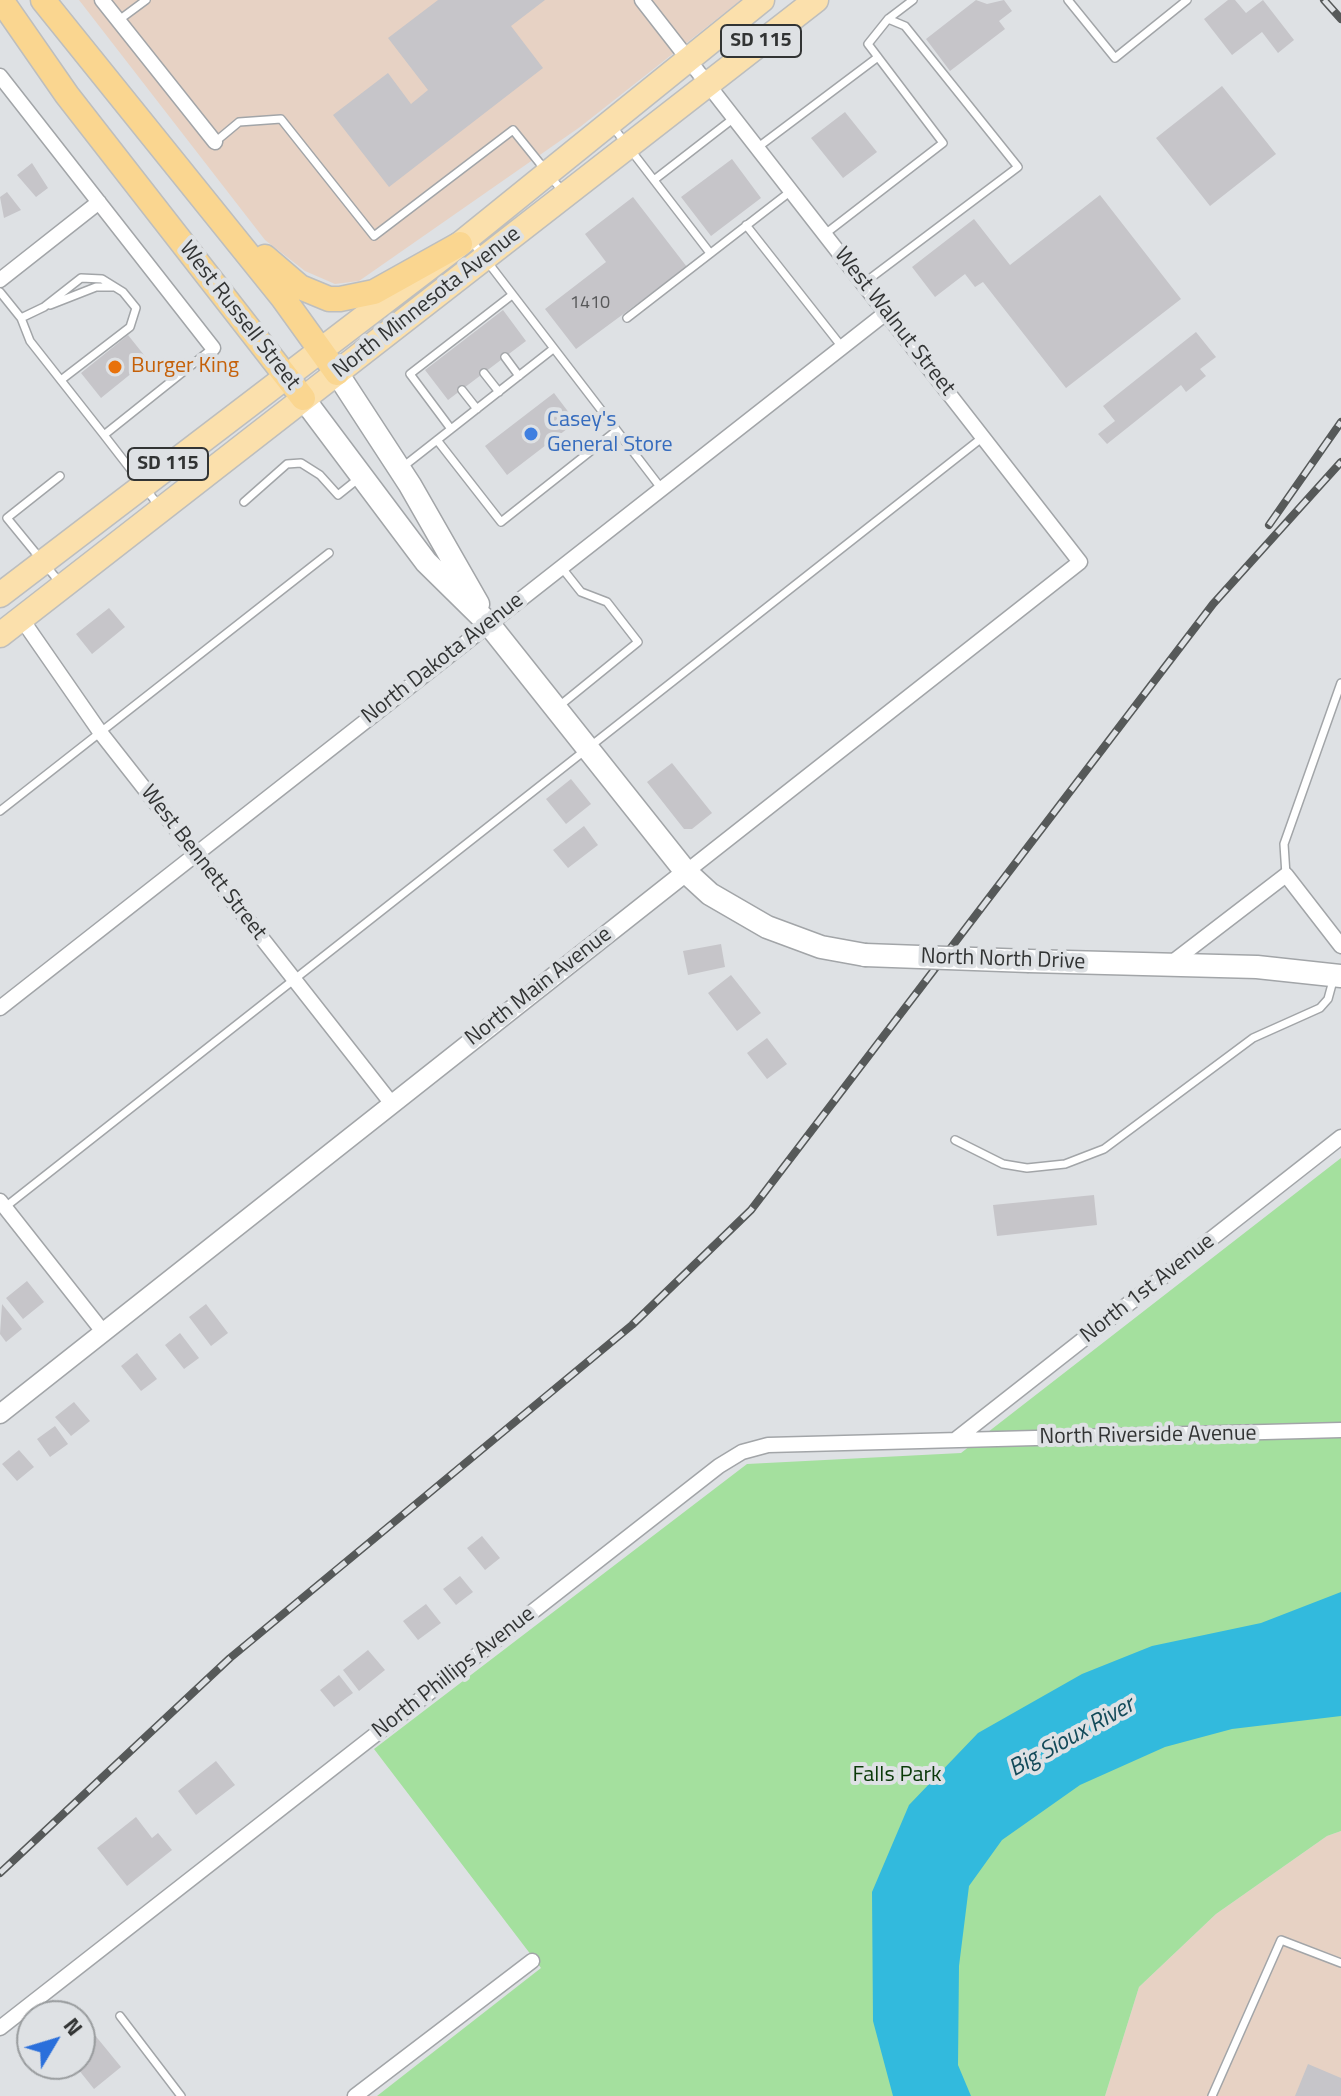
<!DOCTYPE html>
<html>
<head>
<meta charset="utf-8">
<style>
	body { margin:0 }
	#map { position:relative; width:1341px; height:2096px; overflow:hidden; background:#dee1e4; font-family:"Titillium Web",sans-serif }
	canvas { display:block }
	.north { position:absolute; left:16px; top:2000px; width:80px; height:80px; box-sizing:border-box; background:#dee1e4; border:2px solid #999c9e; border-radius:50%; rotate:52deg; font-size:22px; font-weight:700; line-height:32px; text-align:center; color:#323434 }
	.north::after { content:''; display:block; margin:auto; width:28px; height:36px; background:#2a6fdb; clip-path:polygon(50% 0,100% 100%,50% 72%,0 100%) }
</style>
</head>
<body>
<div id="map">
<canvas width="1341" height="2096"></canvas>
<div class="north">N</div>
</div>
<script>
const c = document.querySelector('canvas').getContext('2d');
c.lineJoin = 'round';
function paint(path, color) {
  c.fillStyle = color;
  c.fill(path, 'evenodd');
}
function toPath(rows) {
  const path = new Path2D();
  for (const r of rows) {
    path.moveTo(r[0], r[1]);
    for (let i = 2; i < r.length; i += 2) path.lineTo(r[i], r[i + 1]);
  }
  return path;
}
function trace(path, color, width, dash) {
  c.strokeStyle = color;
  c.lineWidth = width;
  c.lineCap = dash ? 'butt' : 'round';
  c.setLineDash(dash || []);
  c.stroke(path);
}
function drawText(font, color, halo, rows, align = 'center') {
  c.font = font + ' "Titillium Web",sans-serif';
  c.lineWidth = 8;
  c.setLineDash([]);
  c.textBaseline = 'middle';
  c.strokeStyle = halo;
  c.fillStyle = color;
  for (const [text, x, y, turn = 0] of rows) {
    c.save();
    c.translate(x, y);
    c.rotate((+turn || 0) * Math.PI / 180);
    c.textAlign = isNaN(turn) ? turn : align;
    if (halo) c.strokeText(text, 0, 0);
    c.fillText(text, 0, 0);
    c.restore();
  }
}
paint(toPath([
	[79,0,741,0,580,127,359,281,335,284,305,271,265,240],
	[1341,1831,1341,2096,1105,2096,1139,1987,1216,1914,1327,1836]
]), '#e7d2c4');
paint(toPath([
	[1341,1158,1341,1831,1327,1836,1216,1914,1139,1987,1105,2096,377,2096,541,1968,374,1749,747,1464,961,1453]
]), '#a4e09e');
paint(toPath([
	[1341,1592,1341,1716,1232,1729,1165,1747,1080,1785,1002,1840,969,1886,959,1966,958,2065,971,2096,893,2096,873,2021,872,1892,909,1805,978,1733,1082,1674,1152,1646,1261,1623]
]), '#32badd');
paint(toPath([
	[438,0,545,0,511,26,543,68,389,187,333,115,388,73,411,104,428,90,388,38],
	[976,0,987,4,1004,0,1012,11,999,21,1005,29,950,71,926,39],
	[1228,0,1235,0,1246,13,1263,0,1294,40,1278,53,1262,32,1232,55,1204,19],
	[1222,86,1276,154,1210,206,1156,138],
	[845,112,877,152,843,178,811,138],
	[732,159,761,198,711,236,681,197],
	[32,163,48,188,36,197,17,175],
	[7,192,21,210,4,218,0,197],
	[1100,195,1181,299,1066,388,983,282,975,287,965,274,935,297,912,267,974,219,1010,265],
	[633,197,687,267,576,349,545,309,606,262,585,234],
	[503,310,526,341,448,400,425,370],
	[1196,332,1216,357,1200,369,1206,376,1186,392,1181,385,1107,444,1098,434,1115,421,1103,406],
	[128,335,148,360,101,398,81,373],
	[554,393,576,422,507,475,485,446],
	[109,608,125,627,92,654,76,634],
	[672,763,712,813,692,829,684,829,647,782],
	[571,779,591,804,566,824,546,799],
	[584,826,598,845,568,868,553,850],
	[721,944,725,967,688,975,683,951],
	[731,975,761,1013,737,1031,708,993],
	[767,1038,787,1064,767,1079,747,1053],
	[1094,1195,1097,1225,997,1236,993,1205],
	[27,1281,44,1302,23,1319,6,1298],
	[2,1304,22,1329,6,1342,0,1334],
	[206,1304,228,1333,211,1346,189,1317],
	[180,1333,199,1358,184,1369,165,1345],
	[137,1353,157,1379,141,1391,121,1366],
	[74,1402,90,1421,71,1436,55,1417],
	[55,1426,68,1444,50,1457,37,1439],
	[19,1450,34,1467,17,1481,2,1464],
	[482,1536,500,1558,485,1570,467,1548],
	[460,1576,473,1592,456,1605,443,1589],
	[426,1604,441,1623,418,1640,403,1621],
	[368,1650,385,1670,359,1691,343,1670],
	[339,1675,353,1693,334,1707,320,1690],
	[216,1761,235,1785,196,1815,178,1791],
	[136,1817,152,1838,158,1833,172,1850,127,1886,97,1848],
	[94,2034,121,2067,94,2089,74,2064,80,2064,80,2045],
	[1308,2064,1341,2078,1341,2096,1295,2096]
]), '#c6c5c9');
const service = toPath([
	[1068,0,1115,58,1187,0],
	[119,20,146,0],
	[613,127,710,253],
	[215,142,239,122,281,119,374,236,513,130,563,192],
	[757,148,878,57],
	[654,180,734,118],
	[746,225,842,347],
	[825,234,943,143,868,44,888,19,913,0],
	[470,239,661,488],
	[864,283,1018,167,905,26,888,19],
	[0,292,21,318,30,341,104,435,213,348],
	[50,305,96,287,114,287],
	[21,318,44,307,81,278,102,279,123,292,136,308,130,327,61,380],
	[627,318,791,191],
	[505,357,519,376],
	[484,373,499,392],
	[462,390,477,409],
	[451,429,410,374,512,295],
	[104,435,159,506],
	[437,440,501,522,616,431],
	[404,466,553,349],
	[60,476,7,518,61,584],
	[244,502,287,464,301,463,320,475,338,495,358,479],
	[558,707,638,642,607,602,581,592,562,568],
	[0,811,329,553],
	[1286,875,1284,844,1341,683],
	[955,1140,1003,1164,1027,1168,1065,1164,1104,1149,1253,1038,1320,1008,1328,999,1334,977],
	[4,1208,983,437],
	[120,2016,181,2096],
	[1212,2096,1281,1940,1341,1963]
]);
const minor = toPath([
	[102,0,215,142],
	[642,0,1080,562,686,872],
	[0,76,213,348],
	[0,280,99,202],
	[21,618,100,732,392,1104],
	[1170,964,1286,875,1341,946],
	[0,1008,887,312],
	[0,1201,104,1333],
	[955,1440,1341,1137],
	[0,2028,719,1466,742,1452,768,1445,1341,1430],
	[355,2096,532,1961]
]);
const tertiary = toPath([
	[0,1414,686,872]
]);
const secondary = toPath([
	[337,373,410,485,478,604],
	[303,398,426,562,488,623,686,872,710,894,767,927,821,947,865,955],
	[1029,961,1257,967,1341,976]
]);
const primary = toPath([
	[0,595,460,244,762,0],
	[0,635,816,0]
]);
const trunk = toPath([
	[1,0,67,95,303,398],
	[43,0,283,298,337,373],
	[265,257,300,287,329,299,340,299,374,292,460,244]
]);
trace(service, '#a2a5a8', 10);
trace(minor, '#a2a5a8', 17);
trace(tertiary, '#a2a5a8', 21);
trace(secondary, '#a2a5a8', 25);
trace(primary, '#bdbebe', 27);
trace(trunk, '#bdbebe', 27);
trace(service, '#fff', 7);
trace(minor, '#fff', 14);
trace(tertiary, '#fff', 18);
trace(secondary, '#fff', 22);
trace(primary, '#fbe0ac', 24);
trace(trunk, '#fad690', 24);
const rail = toPath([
	[1324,0,1341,19],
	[1269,525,1341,422],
	[0,1873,230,1658,632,1325,751,1210,1213,604,1341,462]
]);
trace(rail, '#565959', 8);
trace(rail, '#dee1e4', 5, [15]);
const secondaryBridge = toPath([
	[865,955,1029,961]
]);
trace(secondaryBridge, '#a2a5a8', 25, []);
trace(secondaryBridge, '#fff', 22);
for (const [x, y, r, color] of [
	[115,367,8,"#e8710a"],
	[531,434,8,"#3f7fe0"]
]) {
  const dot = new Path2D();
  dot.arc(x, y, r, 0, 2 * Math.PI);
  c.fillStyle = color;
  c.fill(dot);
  trace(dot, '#dee1e4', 3);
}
drawText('18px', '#575859', null, [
	["1410",590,304]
]);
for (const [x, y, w] of [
	[761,41,80],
	[168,464,80]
]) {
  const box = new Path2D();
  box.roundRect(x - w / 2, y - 16, w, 32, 6);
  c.fillStyle = '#dee1e4';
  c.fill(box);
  trace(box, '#323434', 2);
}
drawText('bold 20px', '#323434', null, [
	["SD 115",761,41],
	["SD 115",168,464]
]);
drawText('22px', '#323434', '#dee1e4', [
	["North Minnesota Avenue",427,303,-38],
	["West Russell Street",239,316,52],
	["West Walnut Street",894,322,52],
	["North Dakota Avenue",443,659,-38],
	["West Bennett Street",203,863,52],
	["North North Drive",1003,960,2],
	["North Main Avenue",539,987,-38],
	["North 1st Avenue",1148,1289,-38],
	["North Riverside Avenue",1148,1436,-1],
	["North Phillips Avenue",454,1673,-38]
]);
drawText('22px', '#c56008', '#dee1e4', [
	["Burger King",131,367]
], 'left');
drawText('22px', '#366cbe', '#dee1e4', [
	["Casey's",547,421],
	["General Store",547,446]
], 'left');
drawText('22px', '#0a3908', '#dee1e4', [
	["Falls Park",897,1776]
]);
drawText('italic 24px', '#134a59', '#dee1e4', [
	["Big Sioux River",1072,1738,-29]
]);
</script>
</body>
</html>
